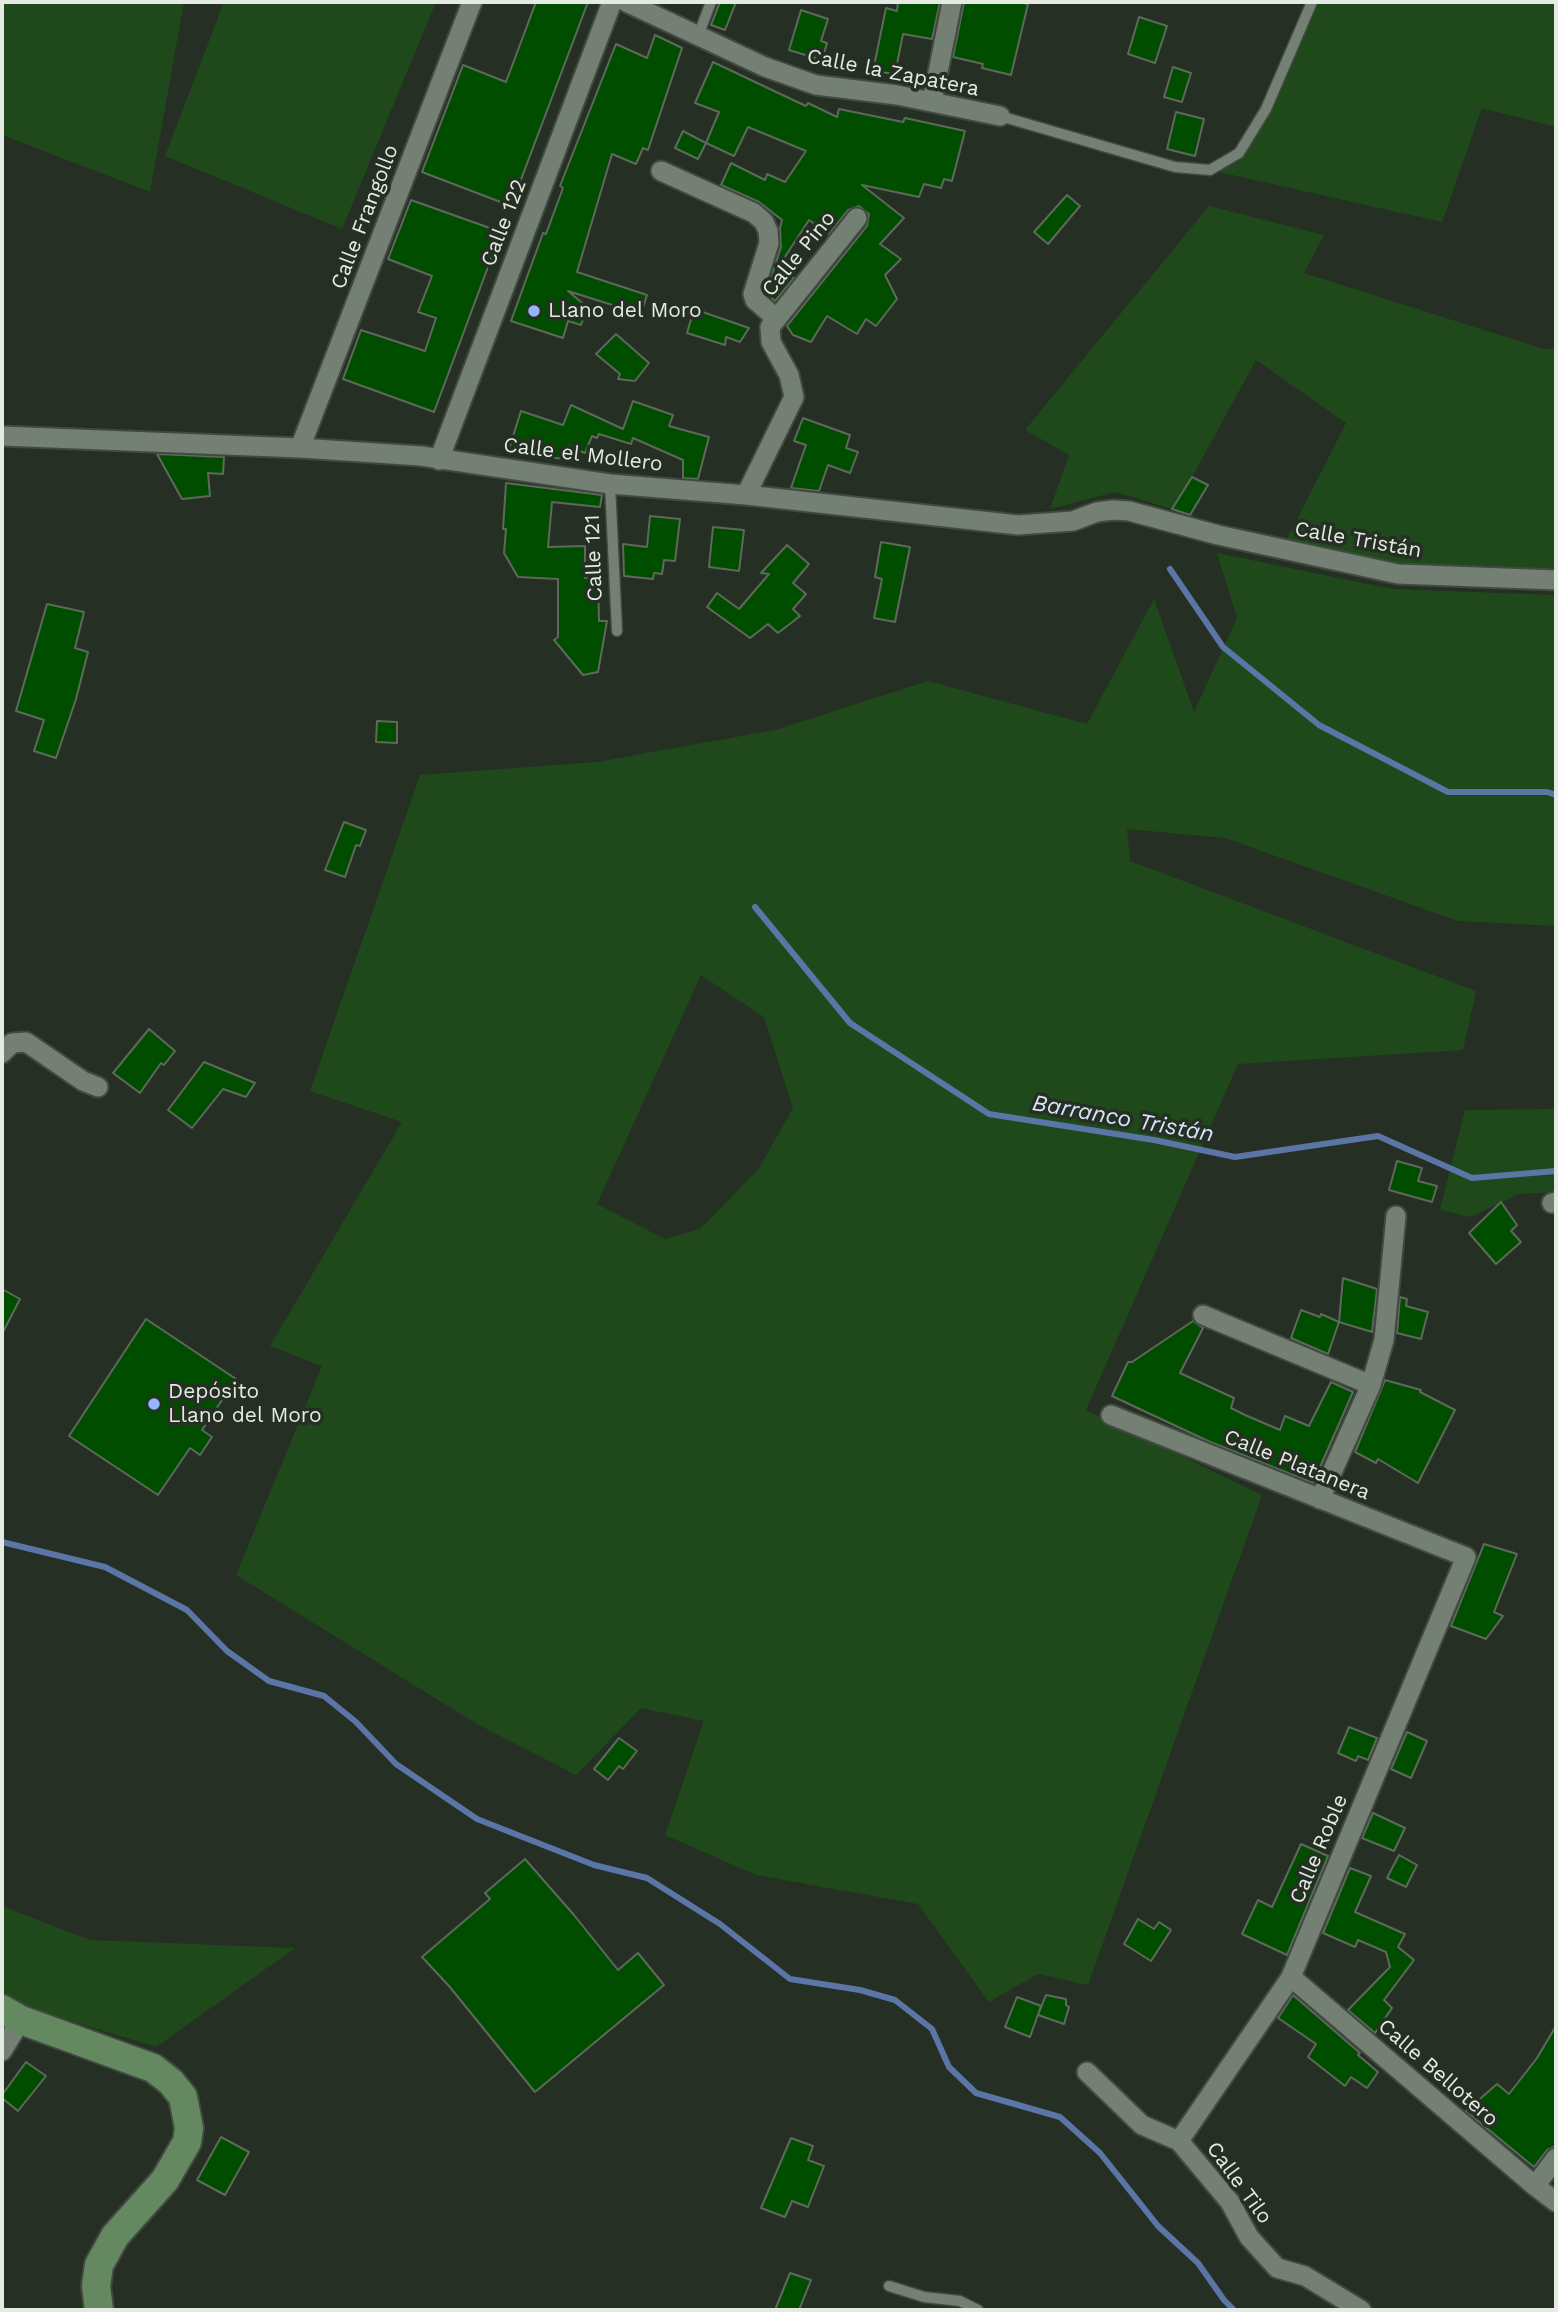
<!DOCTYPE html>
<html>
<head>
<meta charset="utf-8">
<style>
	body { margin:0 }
	#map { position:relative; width:1558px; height:2312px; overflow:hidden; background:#252f24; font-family:"Work Sans",sans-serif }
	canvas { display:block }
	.frame { position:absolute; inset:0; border:4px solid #e4ebe3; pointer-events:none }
</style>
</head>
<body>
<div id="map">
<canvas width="1558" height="2312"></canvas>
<div class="frame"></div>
</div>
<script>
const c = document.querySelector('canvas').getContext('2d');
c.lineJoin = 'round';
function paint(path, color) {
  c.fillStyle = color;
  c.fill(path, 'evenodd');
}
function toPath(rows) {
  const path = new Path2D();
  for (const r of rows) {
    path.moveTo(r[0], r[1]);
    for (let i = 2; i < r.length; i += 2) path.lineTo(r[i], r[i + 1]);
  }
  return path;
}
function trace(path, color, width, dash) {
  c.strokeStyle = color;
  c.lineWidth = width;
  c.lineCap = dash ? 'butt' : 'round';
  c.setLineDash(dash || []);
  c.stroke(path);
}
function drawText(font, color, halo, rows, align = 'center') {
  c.font = font + ' "Work Sans",sans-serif';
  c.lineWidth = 7;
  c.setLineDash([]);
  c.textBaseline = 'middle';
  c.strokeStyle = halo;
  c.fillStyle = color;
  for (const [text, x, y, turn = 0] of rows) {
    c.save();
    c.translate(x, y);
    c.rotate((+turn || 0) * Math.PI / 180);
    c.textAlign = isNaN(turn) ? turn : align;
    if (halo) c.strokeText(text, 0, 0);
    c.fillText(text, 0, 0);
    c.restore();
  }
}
paint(toPath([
	[2,2,184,2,150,192,2,135],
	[224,2,436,2,342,229,165,156],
	[1311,2,1556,2,1556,127,1482,108,1442,222,1210,170,1239,153],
	[1209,206,1324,235,1304,273,1544,349,1556,349,1556,572,1408,566,1285,543,1346,423,1256,360,1192,477,1172,509,1115,492,1050,509,1069,455,1025,430],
	[1217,553,1392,589,1556,595,1556,926,1458,921,1225,838,1127,829,1130,861,1476,991,1463,1050,1238,1064,1086,1410,1262,1495,1088,1985,1038,1974,989,2002,918,1904,756,1875,665,1835,704,1721,641,1708,576,1775,477,1724,236,1575,322,1366,270,1346,402,1122,310,1091,420,775,597,762,775,730,928,681,1087,724,1154,599,1194,712,1237,618],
	[701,975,764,1017,793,1108,758,1170,700,1229,665,1239,597,1204],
	[1556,1109,1556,1192,1519,1194,1470,1217,1440,1210,1465,1110],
	[2,1906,90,1940,295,1948,156,2047,25,2007,2,1991]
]), '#1f491b');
trace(toPath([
	[1170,569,1223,647,1319,725,1448,792,1547,792,1556,795],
	[755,907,850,1023,989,1114,1154,1140,1235,1157,1378,1136,1472,1178,1556,1171],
	[2,1542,105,1567,187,1610,227,1651,269,1681,324,1696,356,1722,396,1764,477,1819,594,1865,647,1878,720,1924,790,1979,860,1990,895,2000,932,2029,949,2067,976,2093,1060,2117,1100,2153,1158,2226,1198,2263,1224,2300,1234,2310]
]), '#5b76a6', 6);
const building = toPath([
	[536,2,588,2,511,206,422,172,463,65,506,82,536,2],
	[720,2,736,2,725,30,711,25,720,2],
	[898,2,940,2,932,39,903,34,895,74,873,71,886,8,897,11,898,2],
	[964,2,1018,2,1028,4,1011,75,982,68,983,64,953,57,964,2],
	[801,10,828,19,821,41,827,43,822,60,789,50,801,10],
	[1139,17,1167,26,1155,63,1128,54,1139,17],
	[655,35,682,48,648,150,643,148,636,164,612,154,577,272,647,295,641,314,568,291,587,307,581,325,568,321,563,338,511,321,543,233,546,234,563,188,560,186,616,44,647,58,655,35],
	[713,62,791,99,806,106,808,103,837,117,839,109,903,122,905,118,965,131,952,181,944,179,941,188,924,184,919,197,862,185,904,218,880,244,901,259,885,275,897,299,876,326,866,319,857,334,827,316,811,342,793,335,787,326,867,226,869,214,859,206,848,210,829,234,809,220,779,266,794,278,775,301,766,293,781,247,780,228,782,220,759,202,721,185,731,163,765,180,767,174,785,182,806,151,748,127,734,156,706,143,719,112,695,103,713,62],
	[1173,67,1191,73,1182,102,1164,97,1173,67],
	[1176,112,1204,119,1195,156,1167,149,1176,112],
	[683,131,706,143,698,159,675,148,683,131],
	[1067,195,1080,206,1048,244,1034,232,1067,195],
	[411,200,501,232,434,412,343,379,361,330,425,351,436,318,418,312,432,276,388,259,411,200],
	[694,309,749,328,740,342,726,337,725,345,687,333,694,309],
	[616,334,649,363,635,381,618,379,620,374,596,354,616,334],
	[633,401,673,415,669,426,709,437,698,479,683,478,683,460,633,438,631,444,599,434,597,438,592,436,585,453,569,446,564,459,508,452,521,411,563,425,571,405,623,429,633,401],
	[803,418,850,435,846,448,858,452,850,473,828,465,819,491,791,488,806,445,794,441,803,418],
	[157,454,224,457,223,474,208,473,210,496,182,499,157,454],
	[1192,477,1208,485,1190,515,1172,509,1192,477],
	[506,483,602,495,600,507,552,502,548,547,585,546,585,578,598,577,599,621,607,621,598,672,583,675,554,640,558,637,558,579,518,577,504,553,506,529,503,529,506,483],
	[650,516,680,519,675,561,664,560,662,574,654,573,653,579,624,576,623,544,647,547,650,516],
	[713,527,744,530,739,571,709,567,713,527],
	[881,542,910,547,895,622,874,618,882,579,875,577,881,542],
	[787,545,809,564,793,583,806,594,793,609,800,616,778,633,768,624,750,638,707,607,717,593,739,609,769,574,761,573,787,545],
	[47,604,84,612,75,648,88,652,76,699,56,758,34,751,44,720,16,711,47,604],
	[377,721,397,722,397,743,376,742,377,721],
	[344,822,366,830,360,846,356,845,345,877,325,870,344,822],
	[149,1029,175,1051,164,1065,161,1063,140,1093,113,1073,149,1029],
	[204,1062,255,1083,246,1097,223,1089,192,1128,168,1110,204,1062],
	[1397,1161,1422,1168,1418,1181,1437,1186,1432,1202,1389,1190,1397,1161],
	[1501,1202,1517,1225,1511,1231,1521,1242,1496,1264,1469,1233,1501,1202],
	[1343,1278,1377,1289,1372,1332,1339,1322,1343,1278],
	[2,1289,20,1299,2,1334,2,1289],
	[1400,1297,1407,1299,1406,1306,1428,1312,1421,1339,1397,1333,1400,1297],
	[1301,1310,1320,1317,1321,1314,1339,1322,1328,1354,1291,1338,1301,1310],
	[146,1319,236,1379,202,1430,212,1437,200,1455,190,1448,158,1495,69,1436,146,1319],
	[1193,1321,1203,1328,1180,1373,1234,1398,1231,1408,1245,1415,1280,1430,1285,1416,1309,1426,1331,1382,1353,1392,1313,1483,1208,1441,1112,1396,1128,1362,1132,1362,1193,1321],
	[1385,1380,1421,1390,1420,1392,1455,1410,1418,1483,1378,1459,1376,1463,1355,1452,1385,1380],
	[1484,1544,1517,1554,1494,1612,1503,1616,1486,1639,1451,1626,1484,1544],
	[1349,1727,1377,1738,1368,1760,1358,1756,1356,1761,1338,1753,1349,1727],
	[1407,1732,1427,1741,1411,1778,1391,1769,1407,1732],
	[619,1738,637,1751,623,1769,619,1766,608,1780,594,1769,619,1738],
	[1373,1813,1405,1828,1394,1851,1362,1838,1373,1813],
	[1301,1844,1328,1856,1287,1955,1242,1934,1258,1900,1272,1907,1301,1844],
	[1399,1855,1417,1865,1406,1887,1387,1878,1399,1855],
	[525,1859,574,1915,618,1970,638,1953,664,1985,535,2092,449,1986,422,1957,490,1899,485,1893,525,1859],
	[1350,1868,1371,1876,1355,1912,1405,1934,1398,1947,1414,1960,1384,2000,1392,2008,1375,2033,1348,2010,1390,1967,1386,1952,1358,1940,1355,1947,1323,1933,1350,1868],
	[1138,1919,1154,1929,1159,1922,1171,1930,1151,1961,1124,1944,1138,1919],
	[1046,1995,1066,1999,1066,2005,1069,2007,1064,2024,1038,2015,1046,1995],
	[1293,1995,1360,2053,1358,2055,1378,2072,1367,2088,1351,2077,1345,2086,1308,2057,1316,2044,1278,2018,1293,1995],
	[1017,1997,1041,2006,1030,2037,1005,2027,1017,1997],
	[1556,2026,1556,2146,1547,2150,1534,2167,1466,2111,1497,2084,1509,2094,1537,2058,1556,2026],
	[26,2062,46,2076,18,2111,2,2098,2,2095,26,2062],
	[221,2137,249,2152,225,2195,197,2180,221,2137],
	[791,2138,813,2146,808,2160,824,2166,808,2207,792,2201,785,2217,761,2208,791,2138],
	[790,2273,811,2280,799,2310,775,2310,790,2273]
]);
paint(building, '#004d00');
trace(building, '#5e695c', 2);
const service = toPath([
	[698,36,711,2],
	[1000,116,1175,167,1210,170,1239,153,1266,109,1312,2],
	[610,484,617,631],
	[889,2286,924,2297,960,2301,978,2310]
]);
const minor = toPath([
	[626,2,765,67,816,85,897,95,1000,116],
	[932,102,952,2],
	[661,171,754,213,764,222,768,231,769,243,753,294,755,300,776,318],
	[2,436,300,448,421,456,610,484,746,495,1018,525,1073,521,1097,512,1113,510,1129,511,1218,535,1398,574,1556,580],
	[300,448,472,2],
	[439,460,612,2],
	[746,495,794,397,789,375,771,342,770,327,857,218],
	[2,1053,12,1043,26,1042,83,1081,98,1087],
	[1552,1203,1556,1202],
	[1203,1315,1371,1385],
	[1111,1415,1466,1557,1291,1977,1179,2141],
	[1320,1499,1371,1385,1384,1340,1396,1216],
	[1291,1977,1535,2186,1556,2202],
	[2,2051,21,2020],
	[1087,2072,1142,2125,1179,2141,1230,2202,1249,2237,1277,2268,1305,2276,1361,2310],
	[1535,2186,1556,2158]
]);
const secondary = toPath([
	[2,2009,21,2020,153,2068,171,2082,183,2097,189,2128,187,2142,165,2180,115,2236,99,2265,96,2286,99,2310]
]);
trace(service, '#414a40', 13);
trace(minor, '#414a40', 23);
trace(secondary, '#414a40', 32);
trace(service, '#748073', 10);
trace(minor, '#748073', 19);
trace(secondary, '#648961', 28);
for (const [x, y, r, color] of [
	[534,311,7,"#92b7fd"],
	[154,1404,7,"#92b7fd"]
]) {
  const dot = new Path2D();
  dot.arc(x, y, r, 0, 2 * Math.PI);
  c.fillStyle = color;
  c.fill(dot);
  trace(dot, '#252f24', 2.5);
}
drawText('21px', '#e4ebe3', '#252f24', [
	["Calle la Zapatera",893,73,11],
	["Calle Frangollo",365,217,-69],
	["Calle 122",504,223,-69],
	["Calle Pino",799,254,-51],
	["Calle el Mollero",583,455,7],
	["Calle Tristán",1358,540,10],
	["Calle 121",594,558,-92],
	["Calle Platanera",1297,1465,22],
	["Calle Roble",1319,1849,-67],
	["Calle Bellotero",1438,2073,41],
	["Calle Tilo",1239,2183,54]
]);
drawText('21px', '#e4ebe3', '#252f24', [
	["Llano del Moro",548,311],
	["Depósito",168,1392],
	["Llano del Moro",168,1416]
], 'left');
drawText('italic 23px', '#d8e4f9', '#252f24', [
	["Barranco Tristán",1123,1119,10]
]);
</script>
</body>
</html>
